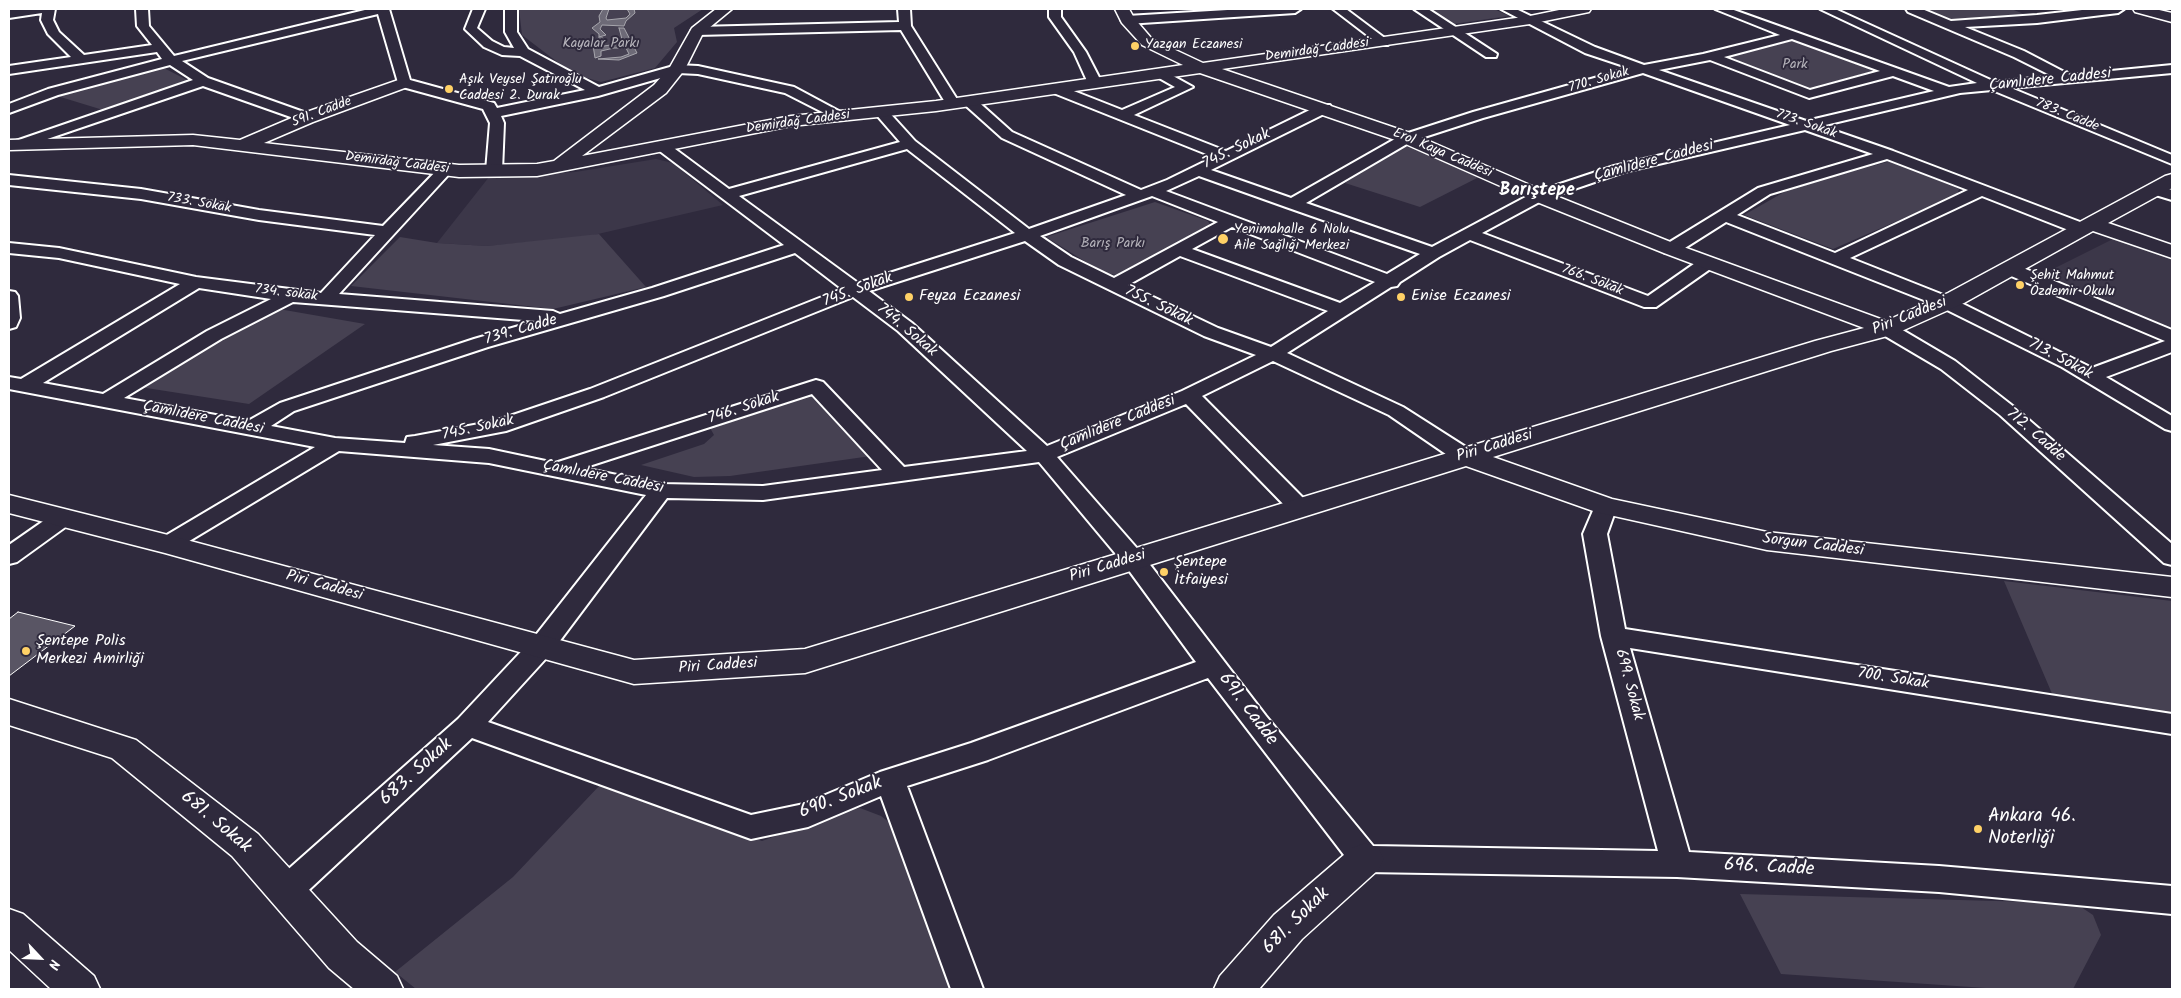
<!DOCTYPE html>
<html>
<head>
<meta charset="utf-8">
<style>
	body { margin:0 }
	#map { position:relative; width:2181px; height:998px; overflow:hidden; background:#2f2a3d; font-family:Kalam,sans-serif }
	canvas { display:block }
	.frame { position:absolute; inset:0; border:10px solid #fff; pointer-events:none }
	.north { position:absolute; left:15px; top:933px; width:50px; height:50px; -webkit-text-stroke:4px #2f2a3d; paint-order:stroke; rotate:115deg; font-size:14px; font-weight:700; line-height:20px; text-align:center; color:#fff }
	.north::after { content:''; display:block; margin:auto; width:18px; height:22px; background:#fff; clip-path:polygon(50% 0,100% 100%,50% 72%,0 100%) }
</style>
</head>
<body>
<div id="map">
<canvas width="2181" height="998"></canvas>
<div class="frame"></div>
<div class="north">N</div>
</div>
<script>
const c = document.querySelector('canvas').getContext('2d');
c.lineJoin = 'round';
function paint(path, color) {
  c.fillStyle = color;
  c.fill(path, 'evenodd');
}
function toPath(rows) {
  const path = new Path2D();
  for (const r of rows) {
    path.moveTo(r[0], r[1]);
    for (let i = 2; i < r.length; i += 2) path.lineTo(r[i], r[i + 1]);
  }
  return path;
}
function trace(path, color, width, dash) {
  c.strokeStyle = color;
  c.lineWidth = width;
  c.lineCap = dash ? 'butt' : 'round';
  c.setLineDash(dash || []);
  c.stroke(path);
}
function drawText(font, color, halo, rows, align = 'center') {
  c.font = font + ' Kalam,sans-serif';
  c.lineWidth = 4;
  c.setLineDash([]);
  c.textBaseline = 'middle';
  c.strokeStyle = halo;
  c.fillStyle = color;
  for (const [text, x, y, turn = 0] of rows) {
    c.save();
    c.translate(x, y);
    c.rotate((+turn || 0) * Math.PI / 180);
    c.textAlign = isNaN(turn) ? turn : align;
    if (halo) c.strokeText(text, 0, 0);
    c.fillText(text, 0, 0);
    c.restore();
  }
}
paint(toPath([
	[656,159,673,163,723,205,585,237,487,246,437,243,489,177,575,172],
	[2113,239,2172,259,2172,332,2039,276]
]), '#3c3749');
paint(toPath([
	[519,9,703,9,674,28,677,42,655,68,601,82,573,74,522,35],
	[1428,9,1494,9,1509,16,1454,24],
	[1924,9,2011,9,2024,14,1946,20],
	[1792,41,1874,71,1798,91,1717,59],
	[160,66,191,82,103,110,54,95],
	[1405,146,1483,175,1420,207,1345,183],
	[1891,161,1959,189,1957,195,1833,249,1744,215,1793,187],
	[1155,202,1208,221,1210,225,1120,275,1105,274,1046,237],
	[599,234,646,287,553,309,351,286,400,237,437,243,487,246],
	[273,308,365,324,249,404,140,387],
	[808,386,871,456,730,476,694,477,641,465,704,444,714,435,705,419],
	[2004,581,2172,601,2172,713,2053,696],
	[600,785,762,841,844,811,860,808,881,816,890,823,951,989,416,989,395,972,513,877],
	[1740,894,2070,903,2081,907,2093,915,2101,935,2073,989,2000,989,1781,974]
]), '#464152');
const water = toPath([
	[603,9,609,9,606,18,607,20,626,18,630,14,627,9,634,9,635,13,626,21,624,26,602,25,600,29,606,35,599,37,599,34,592,28,600,22,599,16,603,9],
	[619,28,624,28,637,53,619,60,598,59,621,57,629,54,626,48,614,48,601,51,601,56,595,58,593,45,598,38,603,38,601,45,604,46,623,43,619,28]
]);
paint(water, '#6d6a77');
trace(water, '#a7a6ad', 1);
const building = toPath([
	[18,612,75,626,9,676,9,619,18,612]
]);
paint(building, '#595564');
trace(building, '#fff', 1);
const street = toPath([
	[21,9,55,9,53,20,59,32,84,55,152,45,137,26,136,9,148,9,149,26,174,56,369,9,389,9,410,80,494,103,497,108,585,90,520,56,502,55,484,47,465,29,473,9,485,9,477,28,492,41,504,47,514,48,505,32,505,9,517,9,517,32,528,49,599,87,677,65,698,66,794,87,848,116,841,120,836,119,785,93,698,74,678,73,598,96,501,116,504,123,502,171,494,176,486,171,490,123,483,109,399,86,378,14,182,61,208,78,312,115,314,118,312,121,302,121,203,86,18,149,13,148,11,145,13,142,193,80,170,65,58,95,9,113,9,104,48,89,162,59,157,52,9,74,9,66,71,57,48,34,41,20,42,13,9,18,9,10,21,9],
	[898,9,910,9,911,26,960,104,958,107,948,107,901,30,697,35,691,31,697,27,899,22,898,9],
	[1049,9,1061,9,1061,17,1086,52,1102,83,1100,86,1095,87,1088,83,1074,52,1049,17,1049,9],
	[1244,9,1301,9,1295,13,1127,24,1121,20,1127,16,1244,9],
	[1333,9,1346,9,1390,42,1388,45,1380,45,1333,9],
	[1414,9,1428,9,1497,54,1496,57,1486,57,1414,9],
	[1501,9,1516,9,1595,47,1644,65,1703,54,1780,35,1715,9,1731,9,1949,87,1977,83,1820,9,1835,9,1995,82,2052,76,2014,57,1908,12,1906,9,1922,9,1951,21,2037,15,2091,9,2124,9,2118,13,2037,23,1965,27,2024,51,2070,75,2172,65,2172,73,2011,88,2172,155,2172,164,1992,90,1960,93,1821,126,1893,151,2088,225,2090,229,2088,233,2076,233,1982,196,1850,258,1951,298,2092,368,2165,341,2004,273,2001,269,2004,265,2016,265,2172,330,2172,352,2106,377,2172,416,2172,431,2165,429,2062,367,1939,306,1726,222,1677,253,1665,253,1662,249,1665,245,1758,188,1873,154,1805,130,1624,172,1545,199,1482,233,1648,296,1701,259,1713,259,1716,263,1713,267,1656,307,1644,307,1470,240,1439,257,1400,282,1397,286,1391,287,1287,353,1403,407,1472,451,1475,456,1472,461,1464,463,1456,461,1389,415,1273,361,1202,396,1307,502,1310,507,1307,512,1299,514,1291,512,1186,404,1057,457,1141,553,1266,716,1373,846,1658,851,1601,636,1583,534,1595,506,1598,501,1606,499,1614,501,1617,506,1607,534,1625,629,2172,714,2172,734,1630,648,1689,852,1939,866,2172,886,2172,914,1939,892,1677,877,1365,872,1354,868,1208,678,988,760,907,786,983,989,951,989,881,796,808,827,751,839,472,738,297,901,286,904,275,901,270,891,275,881,458,719,532,640,646,495,489,463,339,451,176,549,168,552,160,549,156,544,160,539,315,447,9,389,9,377,21,379,180,284,59,258,9,253,9,243,59,248,196,277,321,293,375,235,259,220,141,199,9,185,9,175,141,189,259,210,383,226,440,167,450,167,453,170,450,173,339,294,553,311,560,314,652,288,784,245,657,149,655,146,657,143,662,142,667,143,729,189,900,142,874,112,881,108,886,109,915,141,1029,229,1126,195,1002,138,964,104,962,101,964,98,974,98,1012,132,1141,190,1167,180,1214,157,1051,92,1049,89,1051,86,1061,86,1122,110,1175,87,1152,74,1154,71,1164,71,1193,87,1134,115,1226,151,1320,105,1330,105,1332,108,1330,111,1211,170,1291,198,1402,135,1473,112,1630,68,1585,53,1501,9],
	[1792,39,1880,71,1810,90,1724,57,1792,39],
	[1710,60,1809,98,1893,76,1934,91,1806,121,1659,70,1710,60],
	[1643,73,1790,125,1614,166,1533,193,1432,247,1306,203,1412,141,1483,118,1643,73],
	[907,149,1015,233,858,283,739,196,907,149],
	[1887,159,1968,190,1835,253,1737,215,1770,194,1887,159],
	[1199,176,1286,207,1420,254,1387,274,1166,191,1199,176],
	[1152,196,1218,222,1114,278,1071,257,1040,236,1152,196],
	[1232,227,1375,282,1340,303,1192,249,1232,227],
	[1025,241,1059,265,1108,289,1204,336,1256,355,1182,391,1047,446,912,323,869,291,1025,241],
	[795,253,842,289,590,389,495,421,415,436,407,437,405,443,335,438,271,426,294,411,488,347,664,296,795,253],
	[1180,256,1328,311,1271,347,1218,328,1128,285,1180,256],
	[199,288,271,299,207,331,103,394,43,383,199,288],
	[853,297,898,331,1027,451,904,467,823,382,816,380,555,463,489,449,433,445,506,431,604,397,853,297],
	[293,302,536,321,474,339,280,403,248,421,124,398,221,339,293,302],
	[812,394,882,470,763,486,661,484,583,468,812,394],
	[1039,462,1125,565,1196,662,971,743,880,772,804,804,751,815,488,722,550,654,667,498,763,500,1039,462],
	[2155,185,2172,190,2172,200,2149,193,2147,190,2149,187,2155,185],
	[9,291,15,292,18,296,20,318,16,327,9,329,9,291],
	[1887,323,1894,325,1955,361,2014,407,2172,544,2172,565,2164,563,2000,415,1941,369,1880,333,1878,329,1880,325,1887,323],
	[63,511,71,513,74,518,71,523,17,562,9,564,9,545,55,513,63,511]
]);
const secondary = toPath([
	[716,9,732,9,703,33,685,69,666,93,582,156,791,116,936,101,1183,65,1142,45,1122,23,1115,9,1129,9,1134,18,1152,39,1203,63,1530,16,1564,9,1591,9,1589,12,1530,24,1222,69,1413,134,1546,192,1678,245,1886,321,1948,293,2165,176,2172,174,2172,188,2108,223,2172,245,2172,258,2093,231,1964,303,1895,334,1831,351,1493,457,1612,499,1767,532,2172,577,2172,597,1767,550,1596,512,1466,466,805,673,634,684,165,553,9,513,9,495,168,535,634,660,805,649,1815,341,1864,328,1664,253,1532,200,1401,142,1200,73,936,111,791,126,537,176,459,177,193,145,9,150,9,140,193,135,240,140,301,114,404,78,410,80,412,83,410,86,313,122,264,143,459,165,537,164,554,161,654,85,670,67,692,28,716,9],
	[2133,9,2155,9,2172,13,2172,22,2135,12,2133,9],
	[9,699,136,740,258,834,357,942,397,976,403,989,354,989,329,968,232,856,112,758,9,725,9,699],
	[1365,843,1378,848,1384,859,1378,870,1302,939,1259,989,1214,989,1220,976,1274,915,1352,848,1365,843],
	[9,909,23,914,94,976,100,989,51,989,9,950,9,909]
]);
trace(street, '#fff', 4);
trace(secondary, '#fff', 3);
paint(street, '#2f2a3d');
paint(secondary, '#2f2a3d');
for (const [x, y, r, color] of [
	[1135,46,5,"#ffd166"],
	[449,89,5,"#ffd166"],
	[1223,239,6,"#ffd166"],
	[2020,285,5,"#ffd166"],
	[909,297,5,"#ffd166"],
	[1401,297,5,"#ffd166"],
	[1164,572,5,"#ffd166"],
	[26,651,5,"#ffd166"],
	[1978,829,5,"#ffd166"]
]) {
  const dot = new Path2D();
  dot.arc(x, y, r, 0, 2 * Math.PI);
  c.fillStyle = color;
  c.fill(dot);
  trace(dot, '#2f2a3d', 2);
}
drawText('14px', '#b5b3ba', '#2f2a3d', [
	["Kayalar Parkı",601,45],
	["Park",1795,66],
	["Barış Parkı",1113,245]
]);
drawText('14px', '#fff', '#2f2a3d', [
	["Yazgan Eczanesi",1145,46],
	["Aşık Veysel Şatıroğlu",459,81],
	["Caddesi 2. Durak",459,97],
	["Yenimahalle 6 Nolu",1234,231],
	["Aile Sağlığı Merkezi",1234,247],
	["Şehit Mahmut",2030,277],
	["Özdemir Okulu",2030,293]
], 'left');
drawText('14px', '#fff', '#2f2a3d', [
	["Demirdağ Caddesi",1317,51,-8],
	["770. Sokak",1599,81,-16],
	["591. Cadde",322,113,-21],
	["783. Cadde",2067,116,22],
	["Demirdağ Caddesi",798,123,-8],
	["773. Sokak",1806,125,19],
	["Erol Kaya Caddesi",1442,154,23],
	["Demirdağ Caddesi",397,164,7],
	["733. Sokak",199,204,10],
	["766. Sokak",1592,281,21],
	["734. sokak",286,294,7]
]);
drawText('16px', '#fff', '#2f2a3d', [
	["Çamlıdere Caddesi",2050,81,-6],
	["745. Sokak",1237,150,-26],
	["Çamlıdere Caddesi",1654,162,-15],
	["745. Sokak",858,291,-20],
	["755. Sokak",1158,307,26],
	["Piri Caddesi",1910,317,-22],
	["739. Cadde",521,331,-16],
	["744. Sokak",906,331,40],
	["713. Sokak",2060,360,28],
	["746. Sokak",744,409,-18],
	["Çamlıdere Caddesi",203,419,11],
	["Çamlıdere Caddesi",1118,424,-22],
	["745. Sokak",478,429,-12],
	["712. Cadde",2035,436,41],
	["Piri Caddesi",1495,447,-17],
	["Çamlıdere Caddesi",603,478,11],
	["Sorgun Caddesi",1813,546,7],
	["Piri Caddesi",1108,567,-17],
	["Piri Caddesi",324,587,15],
	["Piri Caddesi",718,667,-4],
	["700. Sokak",1893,680,9],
	["699. Sokak",1628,685,75]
]);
drawText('16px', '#fff', '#2f2a3d', [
	["Feyza Eczanesi",919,297],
	["Enise Eczanesi",1411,297],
	["Şentepe",1174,563],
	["İtfaiyesi",1174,581],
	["Şentepe Polis",36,642],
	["Merkezi Amirliği",36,660]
], 'left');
drawText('bold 18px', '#fff', '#2f2a3d', [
	["Barıştepe",1537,192]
]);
drawText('19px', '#fff', '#2f2a3d', [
	["691. Cadde",1247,710,53],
	["683. Sokak",417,773,-42],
	["690. Sokak",841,799,-21],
	["681. Sokak",215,823,40],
	["696. Cadde",1769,869,3],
	["681. Sokak",1297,922,-45]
]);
drawText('19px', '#fff', '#2f2a3d', [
	["Ankara 46.",1988,818],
	["Noterliği",1988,840]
], 'left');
</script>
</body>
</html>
